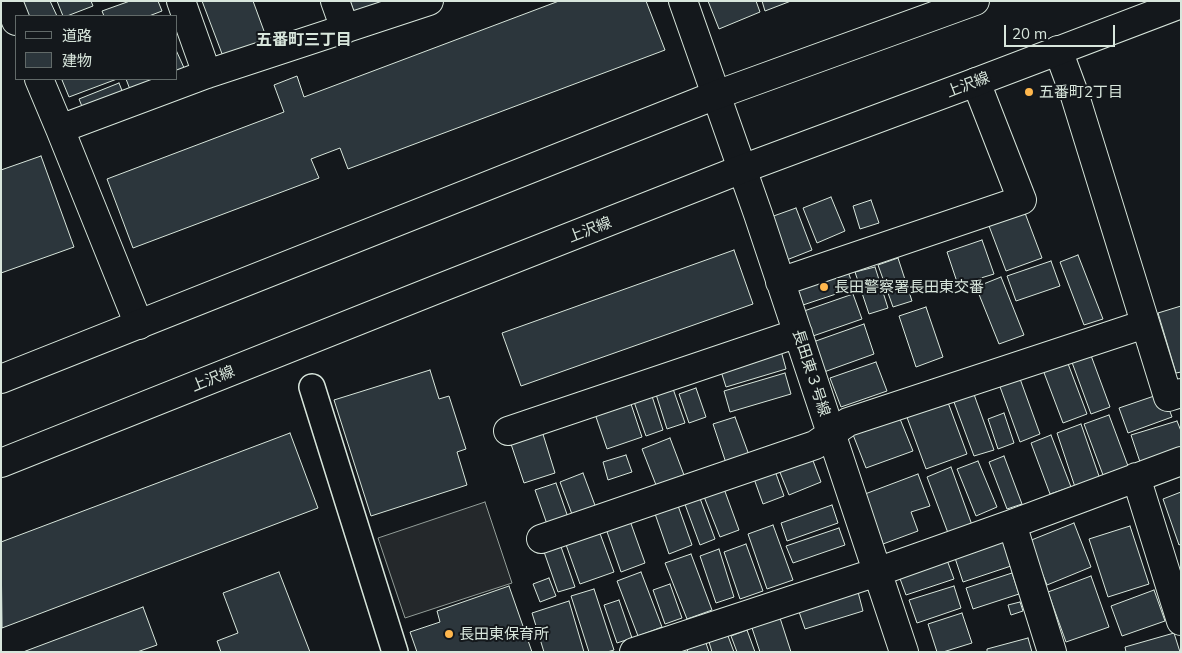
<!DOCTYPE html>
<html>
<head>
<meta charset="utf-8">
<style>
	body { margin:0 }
	#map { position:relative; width:1182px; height:653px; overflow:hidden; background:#14181c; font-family:Mulish,"Noto Sans JP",sans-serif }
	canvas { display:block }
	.frame { position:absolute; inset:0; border:2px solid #d8e6dc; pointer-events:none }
	.legend { position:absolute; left:15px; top:15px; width:162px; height:65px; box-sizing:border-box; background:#14181c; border:1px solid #626a69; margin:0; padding:6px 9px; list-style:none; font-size:15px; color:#d8e6dc }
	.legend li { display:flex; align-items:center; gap:10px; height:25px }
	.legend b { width:25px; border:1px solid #626a69 }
	.scale { position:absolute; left:1004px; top:25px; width:111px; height:22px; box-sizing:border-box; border:2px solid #d8e6dc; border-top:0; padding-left:6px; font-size:15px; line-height:18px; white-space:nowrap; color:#d8e6dc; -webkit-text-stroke:4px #14181c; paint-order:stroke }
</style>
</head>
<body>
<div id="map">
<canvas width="1182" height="653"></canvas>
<div class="frame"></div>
<ul class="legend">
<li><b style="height:6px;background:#14181c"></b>道路</li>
<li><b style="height:14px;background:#2c363c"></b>建物</li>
</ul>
<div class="scale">20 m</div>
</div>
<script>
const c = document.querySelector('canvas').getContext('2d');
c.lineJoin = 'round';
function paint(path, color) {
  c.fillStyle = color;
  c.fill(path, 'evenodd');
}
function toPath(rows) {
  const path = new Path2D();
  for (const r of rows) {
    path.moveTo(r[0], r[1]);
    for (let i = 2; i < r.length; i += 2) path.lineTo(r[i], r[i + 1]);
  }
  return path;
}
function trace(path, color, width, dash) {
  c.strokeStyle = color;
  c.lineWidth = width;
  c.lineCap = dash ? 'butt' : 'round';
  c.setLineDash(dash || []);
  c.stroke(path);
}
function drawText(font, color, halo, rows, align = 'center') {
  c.font = font + ' Mulish,"Noto Sans JP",sans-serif';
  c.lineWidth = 4;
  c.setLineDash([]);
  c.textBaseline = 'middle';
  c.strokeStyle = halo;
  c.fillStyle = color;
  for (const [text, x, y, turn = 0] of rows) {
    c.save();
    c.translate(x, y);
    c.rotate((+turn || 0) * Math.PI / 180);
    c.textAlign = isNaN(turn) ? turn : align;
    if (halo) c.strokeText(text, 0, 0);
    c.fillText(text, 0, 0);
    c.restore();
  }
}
const parking = toPath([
	[485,502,512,583,405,618,378,538,485,502]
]);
paint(parking, '#24282b');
trace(parking, '#939e99', 1);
const building = toPath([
	[22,1,50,1,57,16,29,16,22,1],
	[57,1,91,1,93,6,67,16,63,16,57,1],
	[130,1,158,1,162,11,149,16,104,16,102,11,130,1],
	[202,1,253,1,268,42,224,59,202,1],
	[350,1,393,1,357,20,350,1],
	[559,1,646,1,665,50,348,169,340,148,311,159,319,178,133,248,107,179,284,112,274,85,297,76,304,97,559,1],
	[708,1,756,1,760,12,719,29,708,1],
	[762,1,791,1,765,11,762,1],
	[176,50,185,70,176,74,176,50],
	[65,79,117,79,69,97,62,80,65,79],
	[126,79,164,79,131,92,126,79],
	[119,83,125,98,85,114,79,99,119,83],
	[41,156,74,247,1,273,1,170,41,156],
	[831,197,845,231,817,243,803,208,831,197],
	[871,200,879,223,860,229,853,206,871,200],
	[796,208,812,250,784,261,768,218,796,208],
	[1025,213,1042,258,1006,271,989,226,1025,213],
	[982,240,994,274,958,285,947,252,982,240],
	[734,250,753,304,521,386,502,333,734,250],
	[1078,255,1103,319,1084,325,1060,262,1078,255],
	[898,258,912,301,893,307,878,265,898,258],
	[1051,261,1060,286,1016,301,1007,276,1051,261],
	[875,267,888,308,869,314,855,272,875,267],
	[847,269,854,288,803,305,796,285,847,269],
	[1001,277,1024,335,999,344,976,287,1001,277],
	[853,294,862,319,813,336,804,311,853,294],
	[1181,306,1181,372,1176,373,1158,313,1181,306],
	[926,307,943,357,916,367,899,316,926,307],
	[864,324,874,354,824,372,813,342,864,324],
	[780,347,786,369,726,387,719,365,780,347],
	[1089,350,1110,407,1091,414,1070,357,1089,350],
	[1067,361,1087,414,1063,423,1043,370,1067,361],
	[876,362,887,391,841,407,830,378,876,362],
	[430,370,439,399,449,396,466,449,457,452,467,485,371,516,334,400,430,370],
	[785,373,791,394,730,412,724,391,785,373],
	[1019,376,1040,434,1020,442,999,384,1019,376],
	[671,383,685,423,667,429,654,388,671,383],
	[971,386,994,450,974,456,951,394,971,386],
	[696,388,706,417,689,423,679,394,696,388],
	[650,390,663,430,646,436,632,396,650,390],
	[1163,393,1172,417,1128,433,1119,408,1163,393],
	[946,397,967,454,926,469,905,412,946,397],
	[629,398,642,437,607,449,594,411,629,398],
	[1004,413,1014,443,998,449,988,419,1004,413],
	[898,414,913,451,866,468,852,432,898,414],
	[1109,415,1128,466,1103,475,1084,424,1109,415],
	[735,417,749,455,726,463,713,424,735,417],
	[1177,421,1181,431,1181,449,1140,462,1131,435,1177,421],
	[1081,424,1100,479,1075,487,1057,433,1081,424],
	[542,431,555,473,524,483,510,441,542,431],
	[290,433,318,508,2,628,1,542,290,433],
	[1051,435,1071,487,1050,494,1031,443,1051,435],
	[670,438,684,475,656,485,642,449,670,438],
	[626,455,632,472,608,480,603,462,626,455],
	[1004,456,1022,504,1007,509,989,462,1004,456],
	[812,458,821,482,789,495,779,470,812,458],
	[978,461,997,507,976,516,957,469,978,461],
	[951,467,972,525,948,533,927,477,951,467],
	[774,468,784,496,763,504,753,476,774,468],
	[583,473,596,508,573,517,560,482,583,473],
	[918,474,930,506,911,512,918,531,883,544,865,494,918,474],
	[556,483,569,520,548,527,535,490,556,483],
	[723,486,739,530,720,537,703,494,723,486],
	[1181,492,1181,544,1179,545,1163,499,1181,492],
	[698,493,715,539,700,545,683,499,698,493],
	[676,500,692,545,669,554,653,508,676,500],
	[832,505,838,523,787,541,781,523,832,505],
	[629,518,645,563,621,572,605,526,629,518],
	[1074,523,1091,567,1047,585,1029,541,1074,523],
	[773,525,793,580,767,589,748,534,773,525],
	[1130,526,1149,584,1108,597,1089,539,1130,526],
	[598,528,614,572,580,584,564,539,598,528],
	[839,528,845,545,793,563,786,546,839,528],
	[559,541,575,587,558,592,542,546,559,541],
	[1003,542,1011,566,963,582,955,558,1003,542],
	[746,544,763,591,740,599,724,552,746,544],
	[719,549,734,597,716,603,700,556,719,549],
	[691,554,712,610,687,619,665,563,691,554],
	[947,560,954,579,906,595,899,576,947,560],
	[279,572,310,652,221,652,217,641,238,633,223,593,279,572],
	[641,572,662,627,638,636,617,581,641,572],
	[1012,573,1019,594,973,609,966,588,1012,573],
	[1091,576,1109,627,1066,642,1048,592,1091,576],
	[549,578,556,596,540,602,533,584,549,578],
	[670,584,682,618,665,624,653,590,670,584],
	[509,586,532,652,417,652,410,632,440,622,437,611,509,586],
	[954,586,961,608,917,623,909,600,954,586],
	[857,588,863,611,805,629,797,606,857,588],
	[594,589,614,650,607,652,589,652,571,596,594,589],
	[1154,590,1165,621,1122,636,1111,606,1154,590],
	[619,600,632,638,617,643,604,605,619,600],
	[569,601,584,652,544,652,532,613,569,601],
	[1020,602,1023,611,1011,615,1008,605,1020,602],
	[143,607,157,645,137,652,23,652,143,607],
	[962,613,972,643,943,652,937,652,928,624,962,613],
	[780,618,791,652,760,652,752,628,780,618],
	[747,630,755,652,737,652,731,636,747,630],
	[1174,633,1180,652,1126,652,1125,647,1174,633],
	[728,636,734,652,712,652,709,642,728,636],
	[1028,638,1032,652,987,652,987,649,1028,638],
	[706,643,709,652,688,652,687,649,706,643]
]);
paint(building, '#2c363c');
trace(building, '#d8e6dc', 1);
const pedestrian = toPath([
	[312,387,395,652]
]);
const minor = toPath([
	[8,1,16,21],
	[181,1,207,74],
	[335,1,345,29],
	[683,1,758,214,904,652],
	[1058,50,1075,96,1168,397,1181,393],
	[39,79,60,129,207,74,429,1],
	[60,129,139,325],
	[780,282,1022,200,976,82],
	[508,431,798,333],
	[1136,477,1181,621],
	[1012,524,1052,652],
	[541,539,815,445,848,422,1145,324],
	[634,652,877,572,1012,524,1181,461]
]);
const primary = toPath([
	[1,379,716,95,975,1],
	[1,463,435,290,742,169,976,82,1181,4]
]);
trace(pedestrian, '#d8e6dc', 28);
trace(minor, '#d8e6dc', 30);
trace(primary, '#d8e6dc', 30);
trace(pedestrian, '#14181c', 25);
trace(minor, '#14181c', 28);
trace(primary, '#14181c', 28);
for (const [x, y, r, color] of [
	[1029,92,5,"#ffb74d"],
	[824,287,5,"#ffb74d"],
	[449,634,5,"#ffb74d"]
]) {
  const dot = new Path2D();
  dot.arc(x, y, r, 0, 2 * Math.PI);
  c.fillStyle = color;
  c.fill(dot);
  trace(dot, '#14181c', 2);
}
drawText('15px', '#d8e6dc', '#14181c', [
	["上沢線",968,85,-21],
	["上沢線",590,230,-21],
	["長田東３号線",811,373,72],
	["上沢線",213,379,-22]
]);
drawText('15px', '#d8e6dc', '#14181c', [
	["五番町2丁目",1039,92],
	["長田警察署長田東交番",834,287],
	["長田東保育所",459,634]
], 'left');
drawText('bold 16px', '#d8e6dc', '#14181c', [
	["五番町三丁目",304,40]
]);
</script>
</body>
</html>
